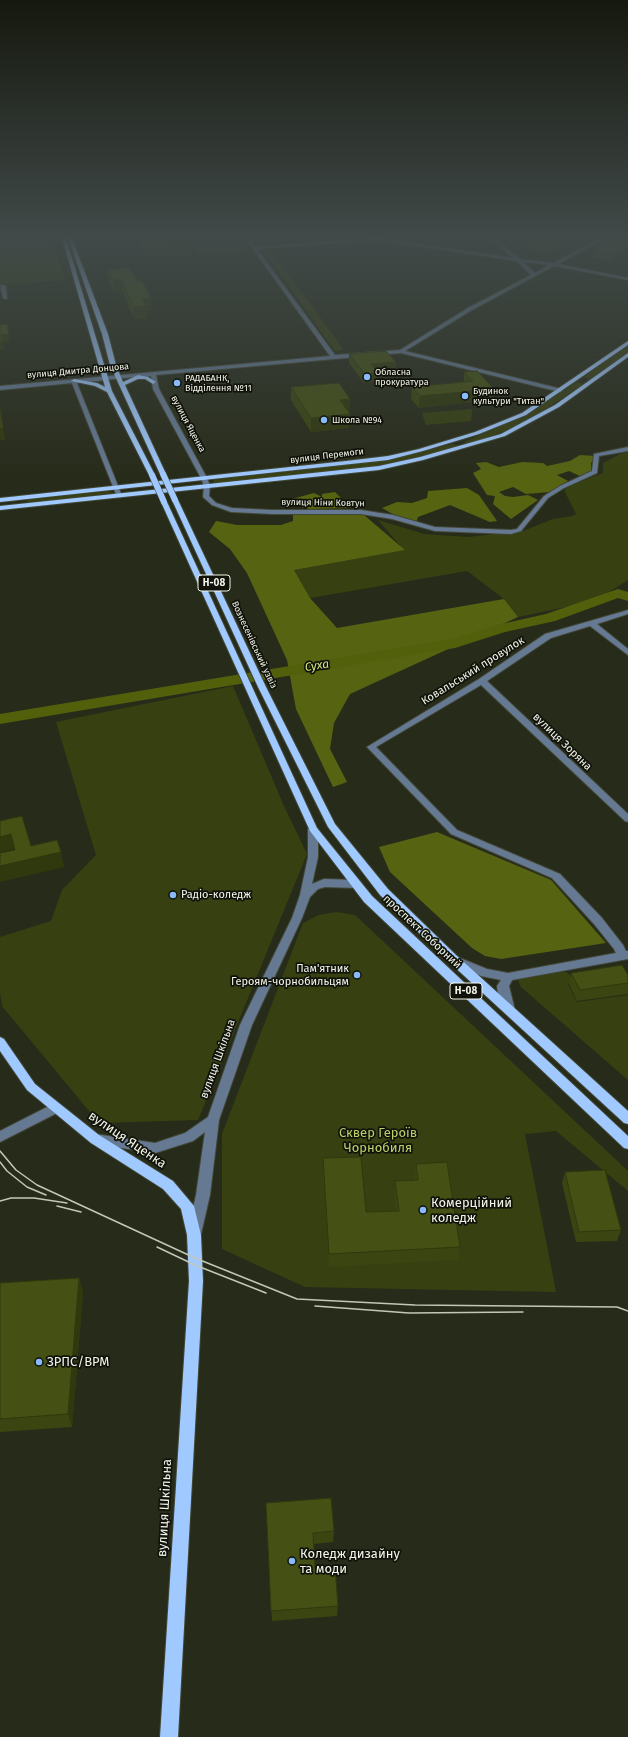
<!DOCTYPE html>
<html>
<head>
<meta charset="utf-8">
<style>
	body { margin:0 }
	canvas { display:block; background:#272b19 }
</style>
</head>
<body>
<canvas width="628" height="1737"></canvas>
<script>
const c = document.querySelector('canvas').getContext('2d');
c.lineJoin = 'round';
function paint(path, color) {
  c.fillStyle = color;
  c.fill(path, 'evenodd');
}
function toPath(rows) {
  const path = new Path2D();
  for (const r of rows) {
    path.moveTo(r[0], r[1]);
    for (let i = 2; i < r.length; i += 2) path.lineTo(r[i], r[i + 1]);
  }
  return path;
}
function trace(path, color, width, dash) {
  c.strokeStyle = color;
  c.lineWidth = width;
  c.lineCap = dash ? 'butt' : 'round';
  c.setLineDash(dash || []);
  c.stroke(path);
}
function drawText(font, color, halo, rows, align = 'center') {
  c.font = font + ' "Fira Sans",sans-serif';
  c.lineWidth = 3.5;
  c.setLineDash([]);
  c.textBaseline = 'middle';
  c.strokeStyle = halo;
  c.fillStyle = color;
  for (const [text, x, y, turn = 0] of rows) {
    c.save();
    c.translate(x, y);
    c.rotate((+turn || 0) * Math.PI / 180);
    c.textAlign = isNaN(turn) ? turn : align;
    if (halo) c.strokeText(text, 0, 0);
    c.fillText(text, 0, 0);
    c.restore();
  }
}
paint(toPath([
	[0,238,54,238,52,240,65,280,0,285],
	[240,243,245,251,198,255,193,246],
	[270,250,334,336,343,350,335,351,264,251],
	[628,346,628,352,610,366,590,379,584,377],
	[577,382,584,384,527,421,490,437,470,444,464,442,527,415],
	[472,409,471,421,426,425,422,413],
	[452,444,457,445,457,447,392,463,362,468,215,484,213,480,364,463,422,452],
	[628,452,628,580,595,601,518,617,504,599,467,571,310,598,294,570,404,550,378,520,424,534,468,537,523,531,553,519,572,516,576,514,564,490,572,485,603,473,603,463,620,454],
	[108,491,114,493,29,503,26,500],
	[233,686,284,806,307,854,198,1120,99,1123,2,1006,0,992,0,937,51,921,62,890,96,855,56,722],
	[336,912,355,915,628,1171,628,1191,556,1131,525,1134,556,1292,305,1287,222,1249,222,1134,303,923,319,915],
	[557,972,565,972,569,974,573,980,568,984,577,1002,628,995,628,1080,521,987,518,980,522,977]
]), '#374011');
paint(toPath([
	[580,455,596,456,591,463,591,471,580,476,569,471,557,475,568,481,550,492,526,494,513,487,499,492,505,496,513,497,528,495,538,500,511,519,493,504,495,496,487,495,473,473,481,469,476,463,486,462,499,467,522,462,543,463,547,466,570,461],
	[467,488,479,495,497,521,490,522,450,505,418,517,416,523,405,521,382,508,397,502,412,503,427,498,428,491],
	[335,492,351,508,309,509,299,506,292,499,314,493,322,497,322,494],
	[293,513,356,513,364,515,405,550,294,570,310,598,337,628,504,599,518,617,350,694,334,723,330,749,347,782,333,787,296,709,287,660,247,573,230,549,209,532,216,521,237,525,281,525,293,521],
	[437,832,551,880,606,943,501,959,485,956,472,948,390,872,379,847]
]), '#566412');
paint(toPath([
	[618,589,628,592,628,601,618,598,555,621,505,632,455,648,0,724,0,714,453,639,497,625,546,614,618,589]
]), '#52600c');
const minor = toPath([
	[245,238,249,238,255,247,379,238,513,258,490,238,495,238,520,259,553,263,601,238,606,238,558,264,628,278,628,280,554,266,472,310,405,351,562,389,562,391,560,392,401,353,156,375,159,389,207,478,210,486,209,496,216,503,232,508,272,510,361,510,393,515,435,527,511,530,517,529,544,496,560,486,592,471,594,454,628,447,628,451,599,456,597,473,564,488,548,498,521,531,511,534,435,531,392,519,361,514,272,514,231,512,212,505,203,497,204,486,201,478,153,389,151,376,138,379,135,377,77,383,122,496,117,497,72,383,0,390,0,386,330,356,245,238],
	[377,240,517,261,531,275,468,308,400,350,335,355,257,249,377,240],
	[523,262,549,265,535,273,523,262],
	[0,285,6,286,7,299,3,298,0,285],
	[628,610,628,614,597,624,628,649,628,655,590,626,551,638,487,681,628,814,628,822,625,821,481,685,376,747,457,830,560,874,602,918,623,945,626,951,628,951,628,959,512,980,509,986,515,1010,513,1013,509,1014,505,1013,503,1010,498,994,497,986,501,980,481,976,451,963,450,960,451,957,455,956,487,969,508,973,616,953,614,949,594,924,552,878,451,834,367,747,479,679,545,634,628,610],
	[313,826,318,829,318,857,312,884,324,879,356,880,361,884,356,888,325,887,318,889,310,897,302,918,252,1025,219,1120,210,1195,201,1234,199,1238,194,1240,189,1238,187,1234,196,1195,205,1132,193,1141,155,1153,95,1144,91,1143,89,1139,91,1135,95,1134,155,1143,185,1133,208,1117,240,1025,292,918,300,895,308,857,308,829,313,826],
	[55,1103,59,1104,61,1108,59,1112,0,1142,0,1131,55,1103]
]);
const major = toPath([
	[62,238,66,238,112,391,155,475,154,476,149,475,107,392,95,386,71,381,74,379,97,383,105,387,62,238],
	[68,238,72,238,108,334,116,365,123,382,138,375,148,377,156,382,153,384,145,379,138,379,125,385,166,474,165,475,160,474,110,365,102,334,68,238],
	[628,341,628,345,526,415,479,434,423,451,388,460,0,502,0,498,346,461,388,456,419,449,475,432,522,413,628,341],
	[628,353,628,357,559,407,505,436,423,460,379,470,0,510,0,506,379,466,420,457,501,434,555,405,628,353],
	[175,498,178,500,266,687,335,824,388,889,456,955,628,1111,628,1124,624,1123,448,961,380,895,328,827,258,687,172,500,175,498],
	[164,500,167,502,317,828,372,896,628,1136,628,1149,624,1148,364,902,310,831,161,502,164,500],
	[0,1037,4,1039,35,1084,99,1135,173,1181,194,1206,201,1235,203,1281,178,1737,160,1737,189,1281,187,1235,181,1209,163,1189,91,1143,27,1090,0,1051,0,1037]
]);
trace(minor, '#434736', 2);
trace(major, '#434736', 2);
paint(minor, '#657993');
paint(major, '#a0c9ff');
trace(toPath([
	[0,1151,16,1170,37,1185,195,1258,297,1299,415,1305,617,1307,628,1311],
	[0,1162,7,1171,27,1187,46,1195],
	[0,1201,11,1198,34,1198,67,1203],
	[57,1206,81,1212],
	[157,1247,195,1265,266,1293],
	[315,1306,409,1313,523,1312]
]), '#c3c7b9', 1.5);
const majorBridge = toPath([
	[163,474,175,500],
	[152,475,164,502]
]);
trace(majorBridge, '#434736', 7, []);
trace(majorBridge, '#a0c9ff', 6);
paint(toPath([
	[137,238,190,238,191,240,192,254,146,257],
	[536,238,571,238,571,242,549,253,527,249,528,242],
	[627,245,626,252,611,261,592,258,593,251],
	[129,268,152,311,147,311,147,318,134,319,123,292,115,293,109,282,108,270],
	[349,354,396,362,395,370,377,372,378,373,378,381,364,383,349,363],
	[464,372,494,389,493,400,419,408,411,399,412,387,464,382],
	[291,387,350,399,350,413,349,413,349,428,311,432,291,400],
	[571,973,628,975,628,994,577,1001,569,984],
	[323,1158,366,1212,396,1211,394,1195,395,1181,414,1180,416,1164,460,1247,458,1260,329,1267,323,1172],
	[565,1172,621,1230,617,1241,576,1242,562,1183],
	[79,1278,83,1292,72,1427,0,1432,0,1283],
	[266,1503,334,1531,333,1542,314,1544,315,1569,338,1606,337,1616,272,1621]
]), '#3a4511');
paint(toPath([
	[566,238,571,238,571,242,549,253,550,246],
	[191,240,192,254,146,257,145,244],
	[627,245,626,252,611,261,612,254],
	[113,280,122,280,123,292,115,293],
	[151,298,152,311,147,311,147,318,134,319,133,307,143,299],
	[9,334,10,342,3,343,4,350,0,350,0,342,1,335],
	[396,362,395,370,371,373,371,364],
	[378,373,378,381,364,383,365,374],
	[494,389,493,400,419,408,420,396],
	[350,399,350,413,340,414,340,400],
	[0,406,5,440,0,440],
	[350,414,349,428,311,432,311,418],
	[11,834,14,849,0,852,0,837],
	[61,852,64,867,0,882,0,866],
	[79,1278,83,1292,72,1427,68,1414]
]), '#30380e');
const building = toPath([
	[142,238,190,238,191,240,145,244,142,238],
	[536,238,566,238,550,246,528,242,536,238],
	[608,241,627,245,612,254,593,251,608,241],
	[129,268,137,281,142,281,151,298,143,299,146,306,133,307,122,280,113,280,108,270,129,268],
	[7,324,9,334,1,335,3,341,0,342,0,325,7,324],
	[386,351,396,362,371,364,378,373,365,374,349,354,386,351],
	[477,371,494,389,420,396,412,387,473,381,464,372,477,371],
	[339,383,350,399,340,400,350,414,311,418,291,387,339,383],
	[0,407,3,428,0,428,0,407],
	[22,816,31,846,57,840,61,852,0,866,0,853,15,850,11,834,0,837,0,821,22,816],
	[622,965,628,975,628,983,580,990,571,973,622,965],
	[361,1157,366,1212,399,1211,395,1181,418,1180,416,1164,447,1162,460,1247,329,1254,323,1158,361,1157],
	[605,1170,621,1230,579,1232,565,1172,605,1170],
	[79,1278,68,1414,0,1419,0,1283,79,1278],
	[331,1498,334,1531,313,1533,315,1569,335,1567,338,1606,271,1611,266,1503,331,1498]
]);
paint(building, '#445014');
trace(building, '#30380e', 1);
const sky = c.createLinearGradient(0, 0, 0, 481);
sky.addColorStop(0, '#15180e');
sky.addColorStop(0.49, '#414a49');
sky.addColorStop(1, '#414a4900');
c.fillStyle = sky;
c.fillRect(0, 0, 628, 481);
for (const [x, y, r, color] of [
	[367,377,4,"#88bafc"],
	[177,383,4,"#88bafc"],
	[465,396,4,"#88bafc"],
	[324,420,4,"#88bafc"],
	[173,895,4,"#88bafc"],
	[357,975,4,"#88bafc"],
	[423,1210,4,"#88bafc"],
	[39,1362,4,"#88bafc"],
	[292,1561,4,"#88bafc"]
]) {
  const dot = new Path2D();
  dot.arc(x, y, r, 0, 2 * Math.PI);
  c.fillStyle = color;
  c.fill(dot);
  trace(dot, '#11130b', 1.5);
}
drawText('9px', '#f2f5e9', '#11130b', [
	["вулиця Дмитра Донцова",78,371,-5],
	["вулиця Яценка",188,424,62],
	["вулиця Перемоги",327,456,-7],
	["вулиця Ніни Ковтун",323,503,1],
	["Вознесенівський узвіз",254,645,65]
]);
drawText('9px', '#f2f5e9', '#11130b', [
	["Обласна",375,372],
	["прокуратура",375,382],
	["РАДАБАНК,",185,378],
	["Відділення №11",185,388],
	["Будинок",473,391],
	["культури \"Титан\"",473,401],
	["Школа №94",332,420]
], 'left');
for (const [x, y, w] of [
	[214,583,32],
	[466,991,32]
]) {
  const box = new Path2D();
  box.roundRect(x - w / 2, y - 8, w, 16, 3);
  c.fillStyle = '#11130b';
  c.fill(box);
  trace(box, '#f2f5e9', 1);
}
drawText('bold 10px', '#f2f5e9', null, [
	["Н-08",214,583],
	["Н-08",466,991]
]);
drawText('11px', '#f2f5e9', '#11130b', [
	["Ковальський провулок",473,671,-32],
	["вулиця Зоряна",562,742,44],
	["проспект Соборний",422,932,43],
	["вулиця Шкільна",218,1059,-70]
]);
drawText('11px', '#f2f5e9', '#11130b', [
	["Радіо-коледж",181,895],
	["Пам'ятник",349,969,"right"],
	["Героям-чорнобильцям",349,982,"right"]
], 'left');
drawText('italic 12px', '#cfe67d', '#11130b', [
	["Суха",317,666,-9]
]);
drawText('13px', '#bad068', '#11130b', [
	["Сквер Героїв",378,1133],
	["Чорнобиля",378,1148]
]);
drawText('13px', '#f2f5e9', '#11130b', [
	["вулиця Яценка",127,1140,34],
	["вулиця Шкільна",165,1508,-87]
]);
drawText('13px', '#f2f5e9', '#11130b', [
	["Комерційний",431,1203],
	["коледж",431,1218],
	["ЗРПС/ВРМ",47,1362],
	["Коледж дизайну",300,1554],
	["та моди",300,1569]
], 'left');
</script>
</body>
</html>
